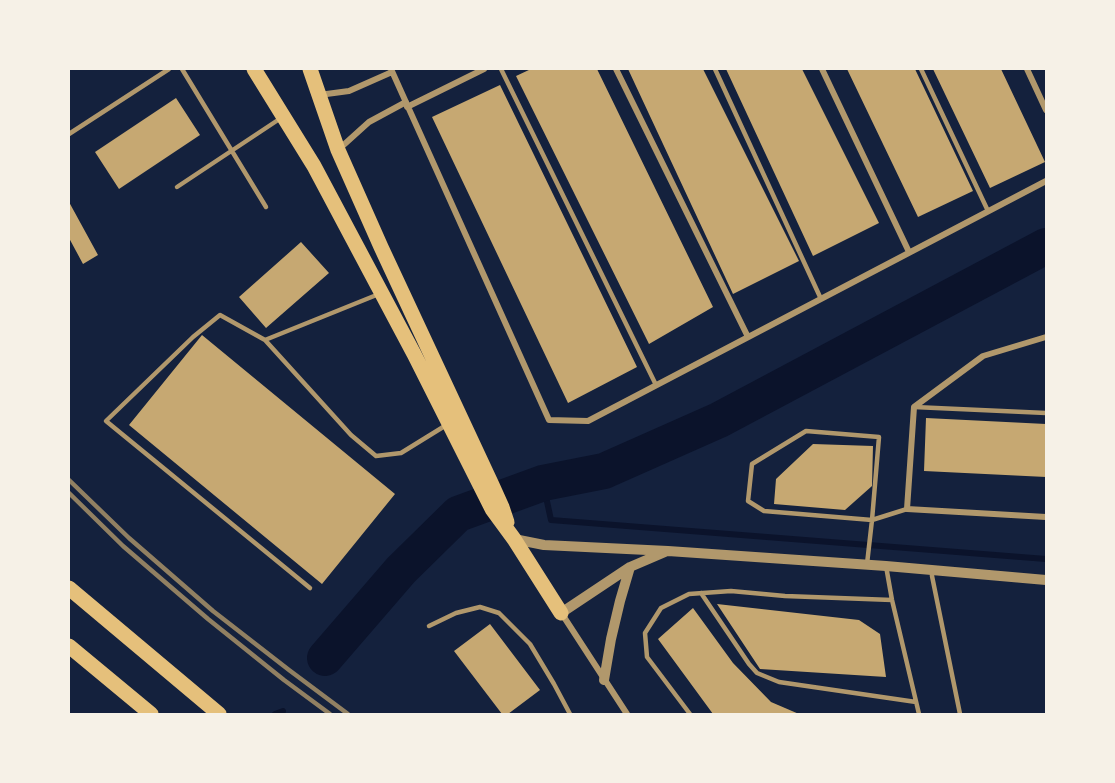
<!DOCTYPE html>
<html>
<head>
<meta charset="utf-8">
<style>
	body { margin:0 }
	#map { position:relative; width:1115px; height:783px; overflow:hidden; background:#14213d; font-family:Ubuntu,sans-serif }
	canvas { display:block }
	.frame { position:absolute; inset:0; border:70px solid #f6f1e7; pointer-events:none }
</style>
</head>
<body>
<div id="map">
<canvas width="1115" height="783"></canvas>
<div class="frame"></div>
</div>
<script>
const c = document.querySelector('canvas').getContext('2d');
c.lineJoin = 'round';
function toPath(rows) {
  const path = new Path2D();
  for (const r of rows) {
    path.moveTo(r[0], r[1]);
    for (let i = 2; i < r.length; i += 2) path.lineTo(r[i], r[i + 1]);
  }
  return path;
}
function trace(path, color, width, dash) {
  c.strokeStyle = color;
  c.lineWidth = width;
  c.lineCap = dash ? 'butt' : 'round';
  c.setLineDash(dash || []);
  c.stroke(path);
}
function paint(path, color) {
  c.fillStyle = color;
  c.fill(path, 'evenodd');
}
trace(toPath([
	[543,483,551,520,1046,559],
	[275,714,283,711]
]), '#0b132b', 6);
trace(toPath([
	[325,658,401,570,458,514,543,483,604,471,719,420,1046,246]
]), '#0b132b', 36);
paint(toPath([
	[531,69,597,69,713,307,649,344,516,76],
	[628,69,703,69,799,261,733,294],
	[726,69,802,69,879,223,813,256],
	[847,69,915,69,973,191,918,217],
	[933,69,1001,69,1045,162,990,188],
	[500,85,637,367,568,403,432,117],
	[176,98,200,135,119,189,95,152],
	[69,202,98,255,83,264,69,238],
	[301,242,329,273,266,328,239,297],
	[202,335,395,494,322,584,129,425],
	[926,418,1046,424,1046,477,924,471],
	[813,444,873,446,872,486,845,510,774,504,776,479],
	[717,604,859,620,880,634,886,677,760,669],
	[693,608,733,663,771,702,799,714,713,714,658,639],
	[490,624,540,690,508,714,502,714,454,651]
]), '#c6a872');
trace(toPath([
	[182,69,266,207],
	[501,69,656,385],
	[715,69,821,299],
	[921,69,988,211],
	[69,134,169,69],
	[177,187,281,118],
	[379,294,265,340,351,435,376,456,401,453,448,424],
	[265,340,220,315,193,337,106,421,310,588],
	[914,407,1046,413],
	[867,564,872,520,879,437,806,431,752,464,748,501,764,511,872,520,907,509],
	[886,566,892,600,919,714],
	[932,571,932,576,960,714],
	[701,593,749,664,757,673,779,682,916,702],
	[429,626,456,613,480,607,499,613,530,644,554,684,570,714],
	[690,714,647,657,645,633,661,608,689,594,731,591,785,596,892,600]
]), '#b1986c', 4.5);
trace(toPath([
	[391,69,549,420,588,421,1046,181],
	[616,69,748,337],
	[822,69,909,252],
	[1027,69,1046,110],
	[319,95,349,91,392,72],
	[407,107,484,69],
	[338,150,369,122,406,102],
	[1046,337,983,356,914,407,907,509,1046,517],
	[562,614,627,714]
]), '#b1986c', 6);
trace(toPath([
	[514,539,544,545,668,551,886,566,1046,580],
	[561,613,630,567,665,552],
	[604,680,611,639,620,601,630,567]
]), '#b1986c', 10);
trace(toPath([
	[254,69,314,166,414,354,492,509,514,539,561,613],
	[310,69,338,150,381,247,492,485,502,507,507,522],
	[69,588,219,714],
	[69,646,151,714]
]), '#e5c07b', 15);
trace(toPath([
	[69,480,129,538,213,611,289,670,348,714],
	[69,493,123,546,208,619,284,680,330,714]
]), '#918062', 4.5);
</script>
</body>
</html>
